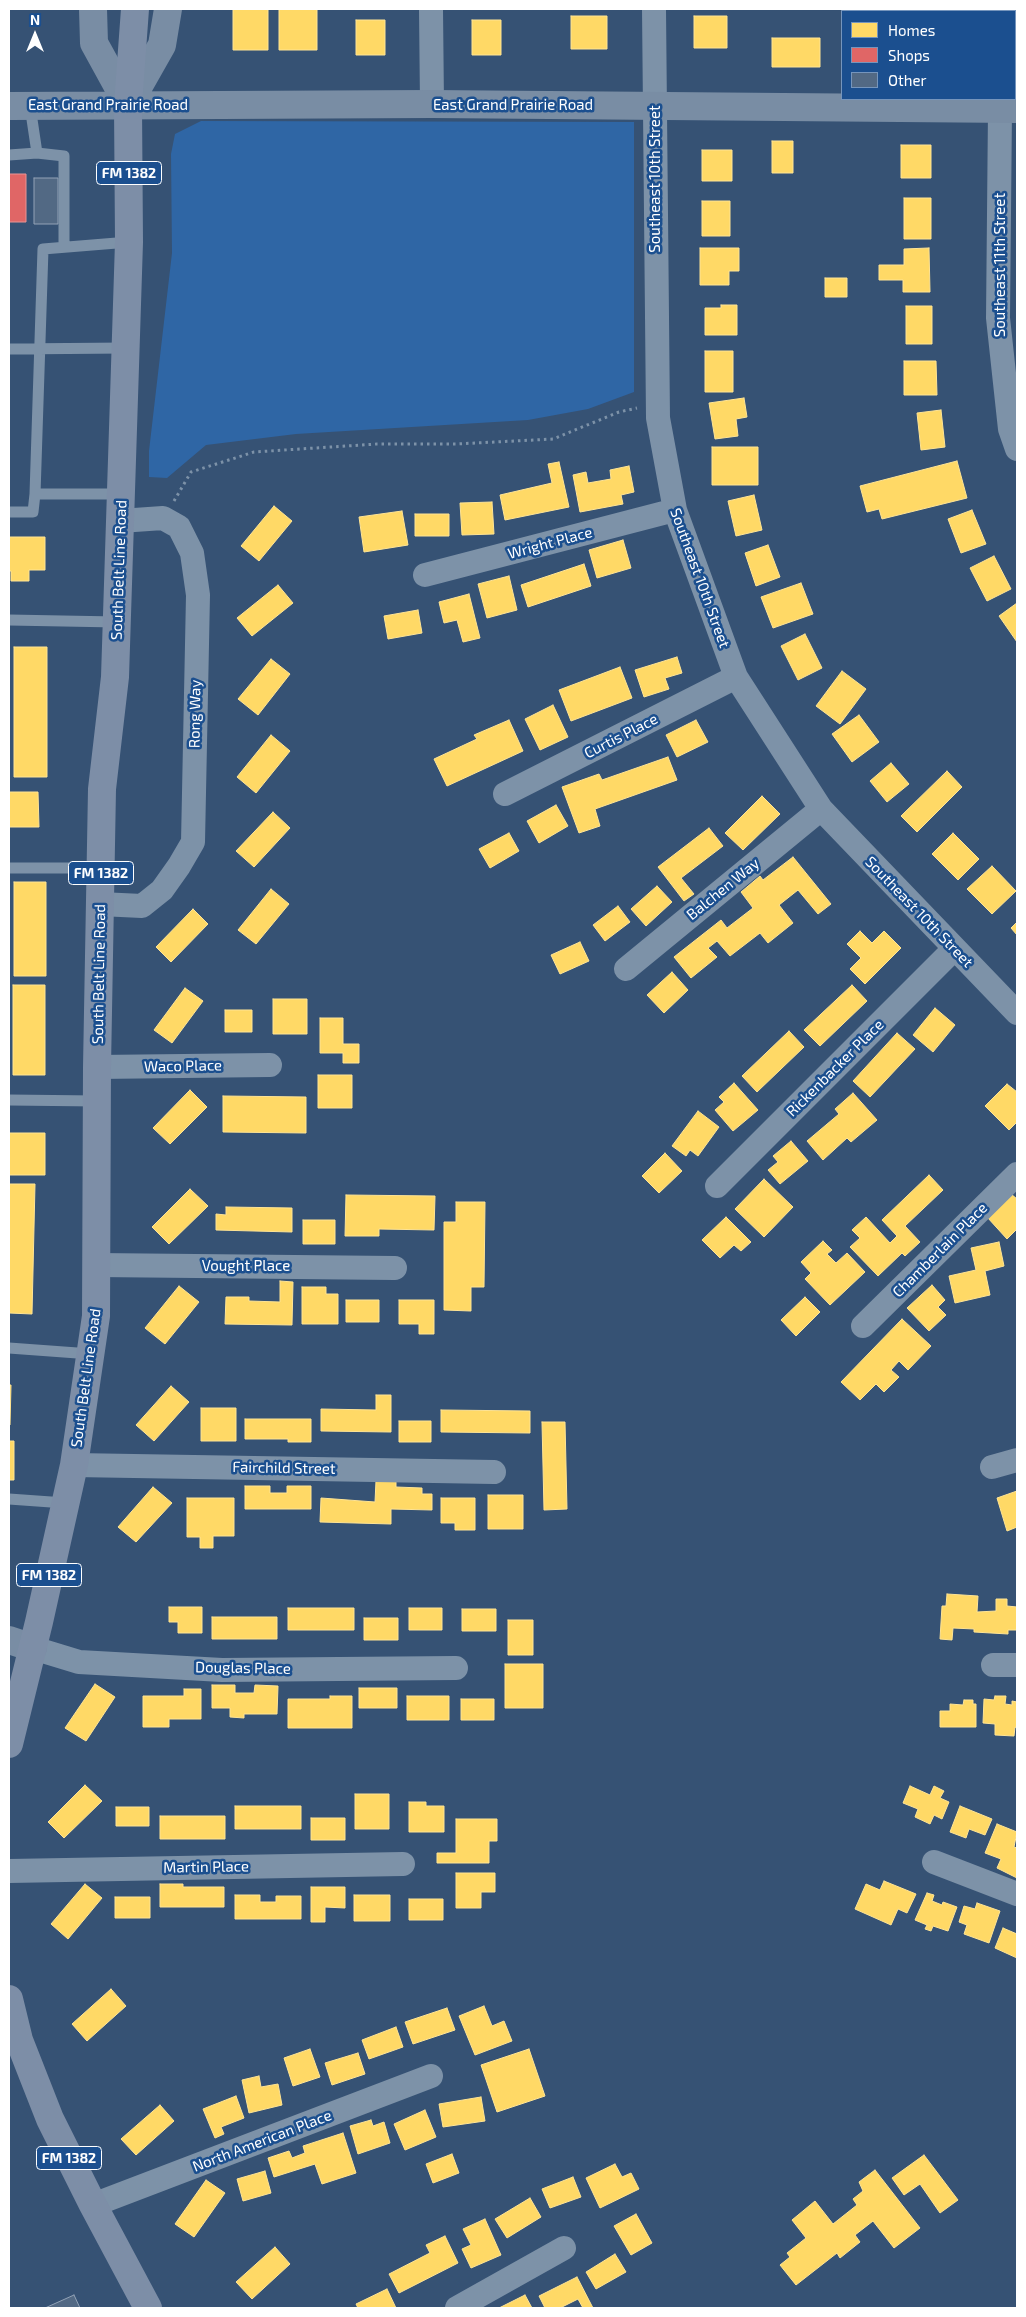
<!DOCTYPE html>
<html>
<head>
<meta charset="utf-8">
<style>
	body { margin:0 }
	#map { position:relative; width:1026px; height:2317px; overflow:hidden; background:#365274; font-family:"Exo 2",sans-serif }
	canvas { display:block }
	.frame { position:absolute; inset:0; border:10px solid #fff; pointer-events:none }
	.legend { position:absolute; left:841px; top:10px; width:175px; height:90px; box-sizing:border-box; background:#1b4f8f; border:1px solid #7695bc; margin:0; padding:6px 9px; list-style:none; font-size:15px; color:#fff }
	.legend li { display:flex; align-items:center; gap:10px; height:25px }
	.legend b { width:25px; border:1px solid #7695bc }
	.north { position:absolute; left:10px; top:10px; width:50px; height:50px; -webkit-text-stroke:4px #1b4f8f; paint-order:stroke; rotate:0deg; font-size:14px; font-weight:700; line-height:20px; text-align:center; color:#fff }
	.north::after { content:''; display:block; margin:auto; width:18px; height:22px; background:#fff; clip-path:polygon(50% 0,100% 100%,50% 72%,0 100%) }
</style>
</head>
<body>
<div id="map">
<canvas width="1026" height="2317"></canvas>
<div class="frame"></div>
<ul class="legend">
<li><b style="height:14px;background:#ffd966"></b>Homes</li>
<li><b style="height:14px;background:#e06666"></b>Shops</li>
<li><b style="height:14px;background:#526984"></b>Other</li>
</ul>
<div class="north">N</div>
</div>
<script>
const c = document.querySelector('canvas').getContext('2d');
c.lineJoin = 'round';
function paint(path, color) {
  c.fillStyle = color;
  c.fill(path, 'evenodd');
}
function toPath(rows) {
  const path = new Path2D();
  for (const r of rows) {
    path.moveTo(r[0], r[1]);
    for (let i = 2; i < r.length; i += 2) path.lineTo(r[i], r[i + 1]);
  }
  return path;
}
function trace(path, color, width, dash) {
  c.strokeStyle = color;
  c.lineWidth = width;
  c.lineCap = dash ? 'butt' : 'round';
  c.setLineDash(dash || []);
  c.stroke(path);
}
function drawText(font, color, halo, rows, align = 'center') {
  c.font = font + ' "Exo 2",sans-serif';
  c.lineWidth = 5;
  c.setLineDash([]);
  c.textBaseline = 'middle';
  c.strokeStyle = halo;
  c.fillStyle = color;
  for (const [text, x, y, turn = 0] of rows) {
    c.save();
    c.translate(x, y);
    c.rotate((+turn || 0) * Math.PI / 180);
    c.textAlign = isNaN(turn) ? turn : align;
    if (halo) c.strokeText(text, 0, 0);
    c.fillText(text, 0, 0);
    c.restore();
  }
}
paint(toPath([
	[201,121,634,122,634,392,588,409,528,420,296,434,206,445,167,478,149,477,149,451,172,253,171,154,175,134]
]), '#2f66a5');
const homes = toPath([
	[233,9,268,9,268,50,233,50,233,9],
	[279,9,317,9,317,50,279,50,279,9],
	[571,16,607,16,607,49,571,49,571,16],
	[694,16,727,16,727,48,694,48,694,16],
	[356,20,385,20,385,55,356,55,356,20],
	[472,20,501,20,501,55,472,55,472,20],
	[772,38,820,38,820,67,772,67,772,38],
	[772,141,793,141,793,173,772,173,772,141],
	[901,145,931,145,931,178,901,178,901,145],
	[702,150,732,150,732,181,702,181,702,150],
	[904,198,931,198,931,239,904,239,904,198],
	[702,201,730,201,730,236,702,236,702,201],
	[700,248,739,248,739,271,729,271,729,285,700,285,700,248],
	[929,248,930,292,903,292,903,280,879,280,879,265,904,265,904,249,929,248],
	[825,278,847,278,847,297,825,297,825,278],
	[721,305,737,305,737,335,705,335,705,308,721,308,721,305],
	[906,306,932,306,932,344,906,344,906,306],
	[705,351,733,351,733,392,705,392,705,351],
	[904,361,936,361,937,395,904,395,904,361],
	[744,398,747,417,736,419,738,436,715,439,709,403,744,398],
	[941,410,945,447,921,450,917,413,941,410],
	[712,447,758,447,758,485,712,485,712,447],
	[957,461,967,498,882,519,879,509,867,512,860,486,957,461],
	[559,462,569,507,505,520,500,495,552,483,548,464,559,462],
	[629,466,634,492,621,495,623,504,580,512,573,475,586,472,588,483,611,479,610,470,629,466],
	[754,495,762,530,736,536,728,501,754,495],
	[492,502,494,534,462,535,460,503,492,502],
	[274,506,292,521,259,561,241,546,274,506],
	[972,510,986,544,961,553,948,519,972,510],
	[402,511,408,545,364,552,359,517,402,511],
	[415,514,449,514,449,536,415,536,415,514],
	[9,537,45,537,45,570,29,570,29,581,11,581,11,571,9,571,9,537],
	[623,540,631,568,597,578,589,550,623,540],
	[768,545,780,577,756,586,745,553,768,545],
	[994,556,1011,589,987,601,970,568,994,556],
	[584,564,591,586,528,607,521,585,584,564],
	[509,576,517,610,487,618,478,584,509,576],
	[801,583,813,614,773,628,761,597,801,583],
	[278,585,293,603,252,636,237,618,278,585],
	[469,594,480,638,463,642,457,620,444,623,439,602,469,594],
	[1017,603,1017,642,999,616,1017,603],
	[418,610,422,633,388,639,384,616,418,610],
	[805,634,822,668,798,680,781,646,805,634],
	[14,647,47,647,47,777,14,777,14,647],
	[677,657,682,673,665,678,669,689,644,697,635,670,677,657],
	[271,659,290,674,258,715,238,699,271,659],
	[620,667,632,698,571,721,559,690,620,667],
	[842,671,866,689,840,724,816,706,842,671],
	[553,705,568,737,540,750,525,719,553,705],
	[859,715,879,742,852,762,832,734,859,715],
	[509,720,523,751,447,786,434,759,477,739,474,735,509,720],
	[696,720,708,742,677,757,666,735,696,720],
	[271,735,290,751,256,793,237,777,271,735],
	[668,757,677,780,595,809,600,826,579,833,562,787,599,774,602,780,668,757],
	[891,763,909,784,887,802,870,781,891,763],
	[947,771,962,787,917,832,901,816,947,771],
	[9,792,38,792,39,827,9,827,9,792],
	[762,796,780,814,743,850,725,833,762,796],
	[556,805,568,826,539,843,527,821,556,805],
	[273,812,290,828,254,867,236,851,273,812],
	[709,828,723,846,681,878,694,894,684,901,658,867,709,828],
	[509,833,519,851,490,868,479,849,509,833],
	[953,833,979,859,958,880,932,854,953,833],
	[793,857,831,904,818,914,798,890,779,905,793,923,768,943,760,933,730,956,717,941,708,948,717,957,691,978,674,957,721,920,727,928,753,908,741,892,760,876,763,880,793,857],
	[992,866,1016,891,992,914,967,889,992,866],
	[14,882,46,882,46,976,14,976,14,882],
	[657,886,672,902,646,926,631,909,657,886],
	[271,889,289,904,256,944,238,930,271,889],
	[618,906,630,922,605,941,593,925,618,906],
	[193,909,208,924,171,962,156,947,193,909],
	[1017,922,1017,935,1011,928,1017,922],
	[860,931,872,943,884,931,901,948,865,984,850,969,861,958,847,944,860,931],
	[580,942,589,961,560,974,551,955,580,942],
	[672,972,688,990,664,1013,647,995,672,972],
	[13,985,45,985,45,1075,13,1075,13,985],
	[852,985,867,1001,820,1046,804,1030,852,985],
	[185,988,203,1001,172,1043,154,1030,185,988],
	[273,999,307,999,307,1034,273,1034,273,999],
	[935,1008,955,1025,933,1052,913,1035,935,1008],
	[225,1010,252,1010,252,1032,225,1032,225,1010],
	[320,1018,343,1018,343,1044,359,1044,359,1063,343,1063,343,1053,320,1053,320,1018],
	[789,1031,804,1047,757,1092,742,1076,789,1031],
	[897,1033,915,1049,870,1097,853,1081,897,1033],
	[318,1075,352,1075,352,1108,318,1108,318,1075],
	[734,1083,758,1110,733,1131,715,1110,724,1102,719,1097,734,1083],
	[1007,1084,1017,1092,1017,1122,1009,1130,985,1106,1007,1084],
	[190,1090,207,1107,170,1144,153,1128,190,1090],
	[853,1093,877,1120,851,1142,847,1138,823,1160,807,1141,839,1114,835,1109,853,1093],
	[223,1096,306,1097,306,1133,223,1132,223,1096],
	[698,1111,719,1127,698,1156,690,1150,686,1156,672,1146,698,1111],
	[9,1133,45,1133,45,1175,9,1175,9,1133],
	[791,1141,808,1161,780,1184,768,1170,778,1162,773,1156,791,1141],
	[665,1153,682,1171,659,1193,642,1176,665,1153],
	[929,1175,943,1190,905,1226,920,1242,905,1256,902,1253,878,1276,850,1247,860,1238,852,1230,866,1217,890,1243,897,1236,882,1220,929,1175],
	[764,1179,793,1207,764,1237,735,1209,764,1179],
	[9,1184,35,1184,32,1314,9,1313,9,1184],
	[190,1189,208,1206,169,1244,152,1227,190,1189],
	[1011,1194,1017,1199,1017,1229,1007,1239,987,1217,1011,1194],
	[346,1195,435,1196,434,1230,379,1229,379,1236,345,1236,346,1195],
	[456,1202,485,1202,484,1287,471,1287,471,1311,444,1310,444,1222,456,1222,456,1202],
	[226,1207,292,1208,292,1232,216,1230,216,1214,226,1215,226,1207],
	[726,1217,751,1242,741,1251,734,1245,720,1258,702,1240,726,1217],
	[303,1220,335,1220,335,1244,303,1244,303,1220],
	[823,1241,832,1250,827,1254,836,1263,847,1253,865,1272,830,1305,805,1279,811,1273,801,1262,823,1241],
	[999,1242,1004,1266,985,1271,990,1295,955,1303,949,1276,976,1270,971,1248,999,1242],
	[280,1281,293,1282,292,1325,225,1324,226,1297,249,1297,249,1301,280,1302,280,1281],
	[932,1285,945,1300,938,1307,946,1315,929,1331,907,1308,932,1285],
	[179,1286,199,1302,165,1344,145,1328,179,1286],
	[302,1287,326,1287,326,1294,338,1294,338,1324,302,1324,302,1287],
	[805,1297,820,1312,796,1336,781,1320,805,1297],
	[346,1300,379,1300,379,1322,346,1322,346,1300],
	[399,1300,434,1300,434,1334,419,1334,419,1324,399,1324,399,1300],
	[902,1319,931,1346,908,1370,899,1361,891,1370,899,1377,884,1392,876,1384,860,1400,841,1382,902,1319],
	[9,1385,11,1385,10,1425,9,1425,9,1385],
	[171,1386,189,1402,154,1441,136,1425,171,1386],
	[376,1395,391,1395,391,1432,321,1431,321,1409,376,1410,376,1395],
	[201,1408,236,1408,236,1441,201,1441,201,1408],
	[441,1410,530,1411,530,1433,441,1432,441,1410],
	[245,1419,311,1419,311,1442,288,1442,288,1439,245,1439,245,1419],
	[399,1421,431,1421,431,1442,399,1442,399,1421],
	[542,1422,565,1422,567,1509,544,1510,542,1422],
	[9,1441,14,1441,14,1480,9,1480,9,1441],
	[376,1481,396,1481,396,1487,422,1488,422,1494,432,1494,432,1510,391,1509,391,1524,320,1522,321,1498,375,1502,376,1481],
	[245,1486,270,1486,270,1493,287,1493,287,1486,311,1486,311,1509,245,1509,245,1486],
	[153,1487,172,1503,136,1542,118,1527,153,1487],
	[1017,1491,1017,1527,1007,1531,997,1498,1017,1491],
	[488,1495,523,1495,523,1529,488,1529,488,1495],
	[187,1498,234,1498,234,1536,213,1536,213,1548,200,1548,200,1537,187,1537,187,1498],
	[441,1498,475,1498,475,1530,455,1530,455,1523,441,1523,441,1498],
	[947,1594,978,1596,977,1612,996,1611,996,1599,1007,1599,1007,1606,1017,1607,1017,1630,1008,1630,1008,1634,974,1632,974,1629,953,1628,952,1640,940,1639,942,1606,946,1606,947,1594],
	[169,1607,202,1607,202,1633,178,1633,178,1622,169,1622,169,1607],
	[288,1608,354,1608,354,1630,288,1630,288,1608],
	[409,1608,442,1608,442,1630,409,1630,409,1608],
	[462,1609,496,1609,496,1631,462,1631,462,1609],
	[212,1617,277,1617,277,1639,212,1639,212,1617],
	[364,1618,398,1618,398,1640,364,1640,364,1618],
	[508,1620,533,1620,533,1655,508,1655,508,1620],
	[505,1664,543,1664,543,1708,505,1708,505,1664],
	[95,1684,115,1697,86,1741,65,1728,95,1684],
	[212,1685,235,1685,235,1693,254,1693,255,1685,278,1686,277,1714,244,1714,244,1718,230,1717,230,1708,212,1708,212,1685],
	[359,1688,397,1688,397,1708,359,1708,359,1688],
	[184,1689,201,1689,201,1719,169,1719,169,1727,143,1727,143,1696,184,1696,184,1689],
	[330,1696,352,1696,352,1728,288,1728,288,1699,330,1699,330,1696],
	[407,1696,449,1696,449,1720,407,1720,407,1696],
	[995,1696,1006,1696,1005,1704,1012,1705,1012,1701,1017,1702,1017,1728,1015,1727,1014,1736,995,1735,995,1724,983,1723,984,1699,994,1700,995,1696],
	[461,1699,494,1699,494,1720,461,1720,461,1699],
	[964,1700,973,1700,973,1704,976,1704,976,1727,940,1727,940,1711,950,1711,950,1704,963,1705,964,1700],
	[85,1785,102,1801,64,1838,48,1822,85,1785],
	[910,1786,930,1795,934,1786,944,1791,940,1798,949,1802,942,1819,934,1815,930,1824,915,1817,918,1809,903,1803,910,1786],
	[355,1794,389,1794,389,1829,355,1829,355,1794],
	[409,1802,426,1802,426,1806,444,1806,444,1832,409,1832,409,1802],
	[235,1806,301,1806,301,1829,235,1829,235,1806],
	[960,1806,992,1819,985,1835,969,1829,966,1838,950,1832,960,1806],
	[116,1807,149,1807,149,1826,116,1826,116,1807],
	[160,1816,225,1816,225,1839,160,1839,160,1816],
	[311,1818,345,1818,345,1840,311,1840,311,1818],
	[456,1819,497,1819,497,1841,489,1841,489,1863,437,1863,437,1853,456,1853,456,1819],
	[997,1824,1017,1832,1014,1847,1017,1848,1017,1878,997,1868,1001,1859,985,1853,997,1824],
	[456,1873,495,1873,495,1892,481,1892,481,1908,456,1908,456,1873],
	[884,1881,916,1894,907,1913,898,1909,891,1925,855,1909,866,1884,880,1890,884,1881],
	[85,1884,102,1898,68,1939,51,1924,85,1884],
	[160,1884,183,1884,183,1887,224,1887,224,1907,160,1907,160,1884],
	[311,1887,345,1887,345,1908,325,1907,325,1922,311,1922,311,1887],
	[927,1893,934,1895,932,1901,942,1905,943,1902,957,1907,948,1931,933,1926,931,1931,925,1929,927,1925,915,1920,927,1893],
	[235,1895,260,1895,260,1902,276,1902,276,1896,301,1896,301,1919,235,1919,235,1895],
	[354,1895,390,1895,390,1921,354,1921,354,1895],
	[115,1897,150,1897,150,1918,115,1918,115,1897],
	[409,1899,443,1899,443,1920,409,1920,409,1899],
	[977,1903,1000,1911,989,1943,964,1934,967,1925,959,1922,964,1906,975,1909,977,1903],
	[1003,1928,1017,1934,1017,1958,995,1948,1003,1928],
	[111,1989,126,2006,87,2041,72,2024,111,1989],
	[484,2006,492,2026,504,2021,512,2041,475,2055,459,2016,484,2006],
	[447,2008,455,2030,413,2044,405,2022,447,2008],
	[396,2027,403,2047,369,2059,362,2040,396,2027],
	[310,2049,320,2077,293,2086,284,2058,310,2049],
	[529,2049,545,2096,497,2112,481,2065,529,2049],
	[358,2053,365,2074,332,2085,325,2063,358,2053],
	[259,2076,261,2087,278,2084,282,2105,249,2113,242,2080,259,2076],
	[236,2096,244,2118,221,2127,224,2134,215,2138,203,2109,236,2096],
	[481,2097,485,2121,443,2127,439,2104,481,2097],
	[160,2105,174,2121,136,2155,121,2139,160,2105],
	[425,2110,436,2137,405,2150,394,2124,425,2110],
	[371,2120,373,2126,384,2122,390,2143,358,2154,350,2126,371,2120],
	[343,2133,356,2173,322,2184,315,2164,274,2177,268,2158,289,2151,292,2158,305,2153,303,2146,343,2133],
	[452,2154,459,2173,433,2183,426,2164,452,2154],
	[924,2155,958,2200,940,2213,920,2184,904,2195,892,2178,924,2155],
	[615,2164,622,2177,631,2173,639,2189,600,2208,586,2178,615,2164],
	[875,2170,920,2228,894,2248,873,2221,855,2235,860,2242,840,2258,837,2253,796,2285,780,2265,790,2257,787,2253,806,2238,792,2220,815,2201,833,2224,857,2205,853,2199,863,2191,859,2182,875,2170],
	[265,2171,271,2193,243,2201,237,2179,265,2171],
	[573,2177,581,2197,550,2208,542,2189,573,2177],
	[206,2180,225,2193,194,2237,175,2224,206,2180],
	[530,2198,541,2217,507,2238,495,2219,530,2198],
	[636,2214,652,2243,631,2255,614,2226,636,2214],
	[485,2219,501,2255,471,2268,462,2249,471,2245,463,2229,485,2219],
	[445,2236,458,2263,399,2293,389,2274,430,2253,426,2245,445,2236],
	[275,2247,290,2264,252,2299,236,2282,275,2247],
	[615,2254,626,2272,596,2289,586,2272,615,2254],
	[577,2277,593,2308,583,2308,578,2299,560,2308,545,2308,539,2296,577,2277],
	[387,2289,396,2308,358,2308,356,2304,387,2289],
	[525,2295,532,2308,499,2308,525,2295]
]);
paint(homes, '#ffd966');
trace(homes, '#ffe494', 1);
const shops = toPath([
	[9,174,26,174,26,222,9,222,9,174]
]);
paint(shops, '#e06666');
trace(shops, '#e99494', 1);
const building = toPath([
	[34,178,58,178,58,224,34,224,34,178],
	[74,2295,80,2308,45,2308,74,2295]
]);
paint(building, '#526984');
trace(building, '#92a2b6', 1);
trace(toPath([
	[174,501,191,472,254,452,377,444,456,444,553,439,619,412,637,408]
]), '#7d92a8', 3, [2.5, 4]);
trace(toPath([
	[30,106,37,153],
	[9,155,37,153,64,156,64,247],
	[9,349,126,348],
	[35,494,43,249,129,242],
	[9,512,33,512,35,494,121,494],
	[9,620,117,622],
	[9,868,101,868],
	[9,1100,97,1101],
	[9,1348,91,1354],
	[9,1499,65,1503]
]), '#7d92a8', 11);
trace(toPath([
	[431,9,432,104],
	[654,9,658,418,675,510,736,677,821,809,1017,1013],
	[870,9,870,11],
	[1000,109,998,318,1010,429,1017,449],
	[425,575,675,510],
	[505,794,736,677],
	[100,904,142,906,162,890,179,866,193,842,198,595,192,553,179,527,163,518,120,521],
	[626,969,821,809],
	[97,1067,270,1065],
	[717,1186,954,949],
	[96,1265,395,1268],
	[863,1326,1017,1174],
	[74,1465,494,1472],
	[992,1467,1017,1460],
	[33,1648,79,1662,222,1670,456,1668],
	[993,1665,1017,1665],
	[934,1862,1017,1894],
	[9,1871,403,1864],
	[93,2205,431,2076],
	[457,2308,564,2248]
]), '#7d92a8', 24);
trace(toPath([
	[93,9,94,43,128,105],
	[128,105,162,45,168,9],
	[9,106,432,104,1017,109],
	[9,1640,33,1648]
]), '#798da4', 28);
trace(toPath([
	[9,1744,39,1622,74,1465,96,1316,97,1067,102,789,115,677,129,242,128,105,135,9],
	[9,1999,19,2040,50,2119,93,2205,148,2308]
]), '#7d8ea7', 28);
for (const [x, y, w] of [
	[129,173,65],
	[101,873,65],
	[49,1575,65],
	[69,2158,65]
]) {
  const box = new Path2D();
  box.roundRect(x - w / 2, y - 11.5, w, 23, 4);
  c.fillStyle = '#1b4f8f';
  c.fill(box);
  trace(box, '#fff', 1);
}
drawText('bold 14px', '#fff', null, [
	["FM 1382",129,173],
	["FM 1382",101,873],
	["FM 1382",49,1575],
	["FM 1382",69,2158]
]);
drawText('15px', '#fff', '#1b4f8f', [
	["East Grand Prairie Road",108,105],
	["East Grand Prairie Road",513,105],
	["Southeast 10th Street",655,179,-90],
	["Southeast 11th Street",1000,265,-90],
	["Wright Place",550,543,-15],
	["South Belt Line Road",119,570,-88],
	["Southeast 10th Street",700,578,70],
	["Rong Way",195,714,-89],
	["Curtis Place",621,736,-27],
	["Balchen Way",723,889,-39],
	["Southeast 10th Street",919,912,46],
	["South Belt Line Road",99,974,-89],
	["Waco Place",183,1066,-1],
	["Rickenbacker Place",835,1068,-45],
	["Chamberlain Place",940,1250,-45],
	["Vought Place",246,1266],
	["South Belt Line Road",86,1378,-82],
	["Fairchild Street",284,1468,1],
	["Douglas Place",243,1668,1],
	["Martin Place",206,1867,-1],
	["North American Place",262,2141,-21]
]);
</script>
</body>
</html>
